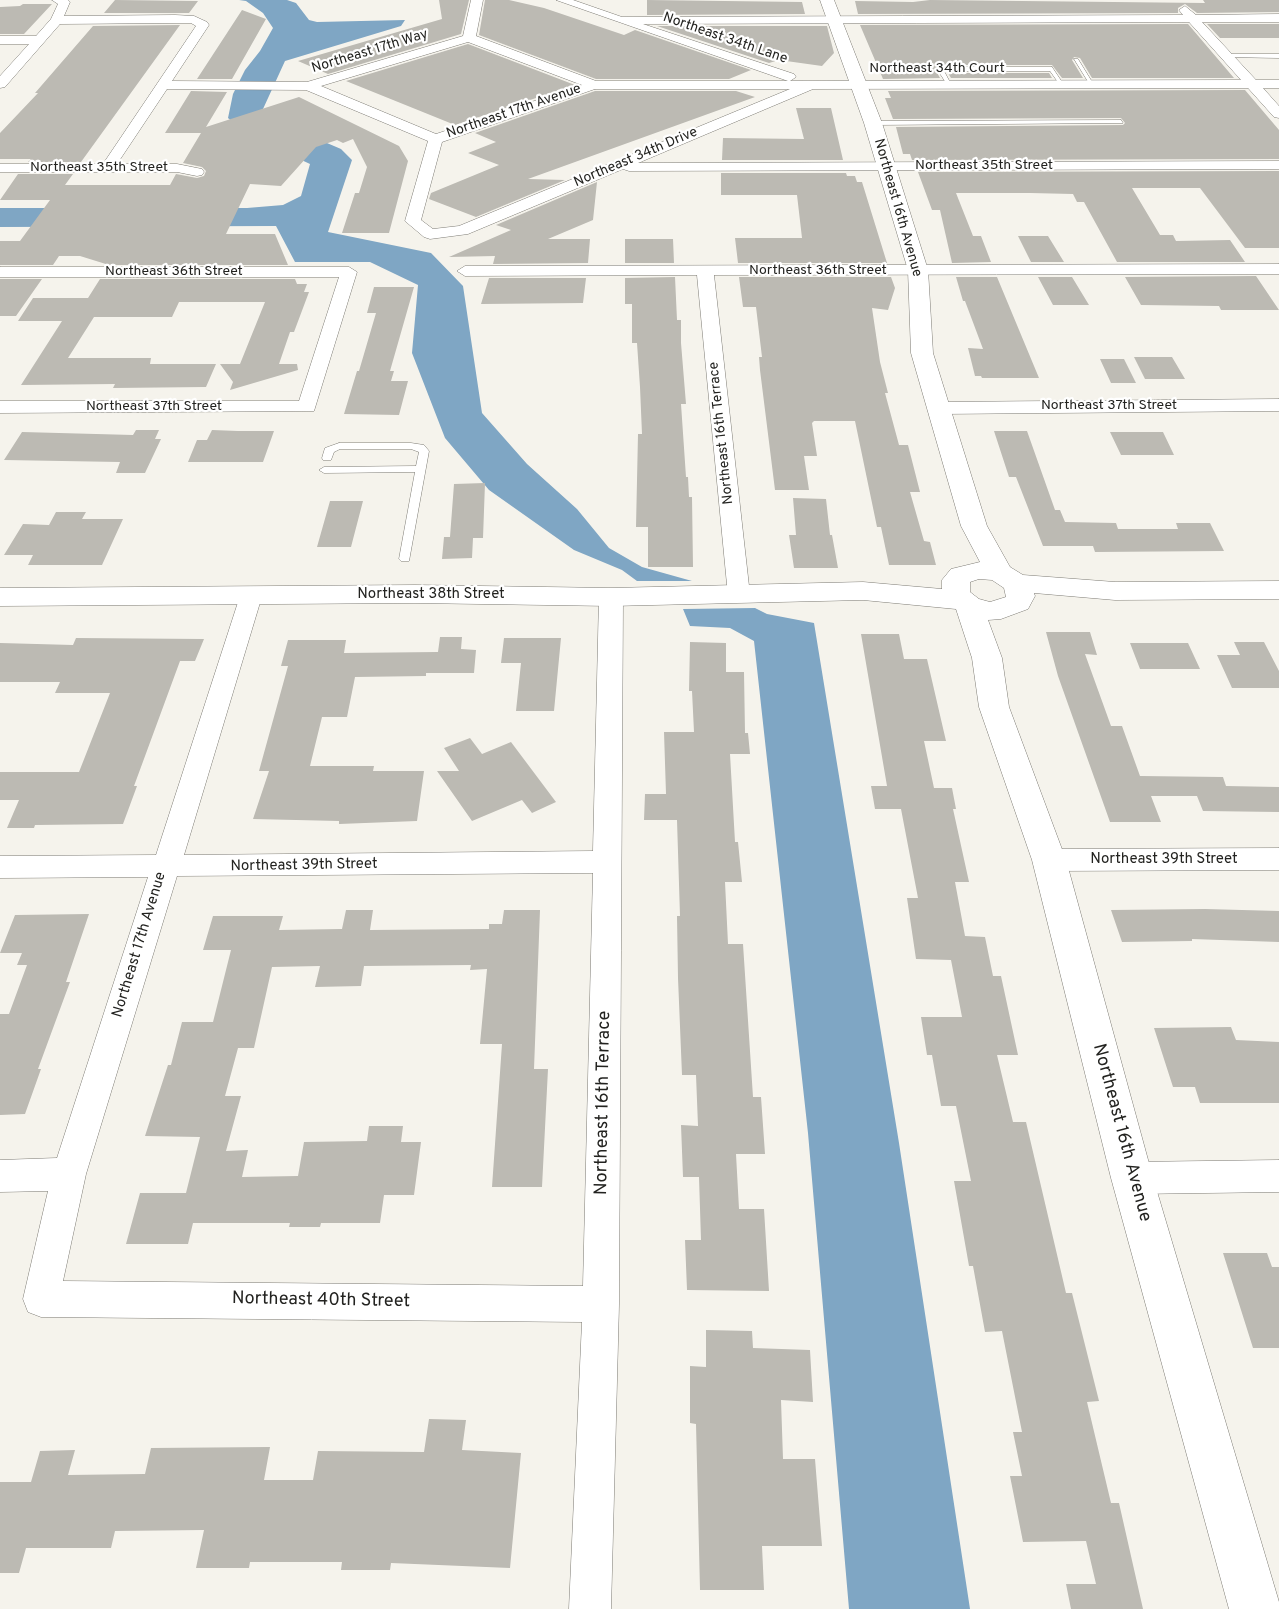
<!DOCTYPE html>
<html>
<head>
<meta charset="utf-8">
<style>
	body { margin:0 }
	canvas { display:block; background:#f5f3ec }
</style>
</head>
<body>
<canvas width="1279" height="1609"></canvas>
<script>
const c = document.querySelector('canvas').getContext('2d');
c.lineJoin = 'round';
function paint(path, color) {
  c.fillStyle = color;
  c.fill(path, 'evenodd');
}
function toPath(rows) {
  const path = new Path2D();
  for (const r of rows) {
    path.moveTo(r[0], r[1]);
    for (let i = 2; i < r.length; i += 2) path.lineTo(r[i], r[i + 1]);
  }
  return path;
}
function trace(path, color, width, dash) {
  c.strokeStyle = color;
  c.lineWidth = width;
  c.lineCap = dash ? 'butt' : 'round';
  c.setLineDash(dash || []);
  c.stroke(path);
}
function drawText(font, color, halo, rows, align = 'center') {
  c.font = font + ' Overpass,sans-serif';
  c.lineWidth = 4.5;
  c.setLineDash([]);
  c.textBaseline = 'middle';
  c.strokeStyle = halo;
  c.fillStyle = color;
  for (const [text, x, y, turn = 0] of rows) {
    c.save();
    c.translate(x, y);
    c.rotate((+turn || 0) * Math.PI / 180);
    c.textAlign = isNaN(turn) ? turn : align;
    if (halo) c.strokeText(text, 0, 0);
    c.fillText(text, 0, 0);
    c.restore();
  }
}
paint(toPath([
	[239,0,287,0,296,3,309,20,317,22,405,20,401,26,285,61,263,109,273,120,341,149,352,160,328,232,431,253,463,286,482,413,527,464,577,509,609,548,642,567,692,581,637,581,622,570,574,550,489,490,445,438,412,353,418,285,370,262,295,262,276,226,0,227,0,208,247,208,283,205,301,196,310,164,248,135,228,118,233,94,245,70,260,51,273,28,263,13,246,1],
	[755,608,767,614,814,623,899,1143,970,1609,849,1609,808,1133,754,641,730,628,690,626,683,609]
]), '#7fa6c4');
paint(toPath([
	[115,0,198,1,189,13,104,13],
	[439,0,469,0,461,34,328,74,298,61,442,19],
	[485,0,509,0,544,8,624,35,635,30,751,70,729,79,596,79,479,35],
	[647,0,802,2,805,14,647,15],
	[930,0,1205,3,1203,0,1279,0,1279,12,1197,13,1185,4,1178,8,1178,13,858,14,855,1,913,2],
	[23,4,52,4,24,34,0,34,0,7,20,6],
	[242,10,266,19,232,79,197,79],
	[1188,24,1234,78,1092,78,1080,58,1074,57,1072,60,1083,78,1062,78,1052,65,940,65,935,69,940,78,883,79,860,25],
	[1207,24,1279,24,1279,38,1220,38],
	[180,25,81,162,28,162,31,159,0,159,0,133,38,93,35,93,93,26],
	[657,26,827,26,834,53,822,66,779,60,769,63],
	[468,44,575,85,455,125,346,81],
	[948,73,1049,73,1052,78,951,78],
	[1245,90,1279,130,1279,159,912,160,910,154,903,154,896,127,1123,125,1125,123,1121,118,893,119,885,98,891,98,888,91],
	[191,91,227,92,206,127,299,97,399,146,408,161,389,233,342,233,355,193,359,193,367,167,353,139,343,143,337,140,316,147,281,186,250,184,226,234,275,234,288,265,109,265,80,256,59,256,53,265,0,265,0,241,20,241,50,200,0,200,18,174,73,174,65,185,170,185,176,174,197,178,204,176,206,171,202,167,183,163,201,133,165,133],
	[595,91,736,91,755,97,528,179,565,180,476,217,429,199,431,193,499,165,468,153,496,142,475,133],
	[796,108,831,108,843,160,722,160,723,138,804,139],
	[1279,171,1279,248,1245,248,1200,188,1132,188,1160,235,1173,235,1176,241,1230,240,1245,262,1117,262,1084,202,1077,202,1073,194,1030,193,956,193,973,236,981,236,991,262,952,263,940,210,932,210,918,172],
	[721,173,846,173,847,176,855,176,857,182,862,182,887,263,738,263,735,238,802,238,797,195,721,195],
	[597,182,593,220,548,239,590,239,588,263,493,264,495,256,449,257,511,230,496,225],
	[1018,236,1048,236,1064,262,1031,262],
	[625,239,673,239,674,263,625,263],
	[1256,276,1279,310,1221,310,1219,306,1141,305,1125,277],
	[675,277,677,320,681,320,681,343,686,404,681,404,686,477,688,477,689,497,692,497,693,567,648,567,648,527,636,527,638,434,642,434,640,387,637,343,632,343,632,304,625,304,625,278],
	[739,277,891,277,895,288,888,310,872,308,880,362,888,393,885,393,899,445,908,445,920,492,910,492,924,541,930,542,936,565,889,565,881,527,877,527,855,421,814,421,812,423,817,456,804,456,809,490,775,490,760,370,759,357,762,357,756,307,743,307],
	[956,277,997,277,1039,378,982,378,981,376,975,376,968,348,983,349,965,301,963,301],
	[1038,277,1072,277,1089,305,1053,305],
	[489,278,586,278,583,303,481,304],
	[0,279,42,279,16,316,0,316],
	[100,279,295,279,297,284,307,284,304,292,309,292,294,332,290,332,279,364,297,364,298,370,230,390,233,382,220,364,240,364,265,302,179,302,172,317,94,317,68,358,151,358,150,364,216,364,206,387,113,388,115,384,21,385,62,321,18,321,33,298,88,298],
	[374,287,414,287,390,371,394,371,391,381,408,381,399,415,344,414,357,371,359,371,376,313,367,313],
	[1134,357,1172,357,1185,379,1145,379],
	[1100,359,1124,359,1136,383,1111,383],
	[136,430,159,430,155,439,161,439,145,473,116,473,120,462,4,460,22,432,133,435],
	[212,430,238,431,274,431,263,462,188,462,197,440,207,440],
	[994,431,1027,431,1055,510,1060,510,1065,522,1116,523,1118,529,1178,529,1176,523,1210,523,1224,551,1095,552,1093,546,1043,546,1016,477,1009,477],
	[1110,432,1163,432,1174,455,1121,455],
	[485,483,483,538,473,538,472,558,442,559,444,537,450,537,454,484],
	[793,498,826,499,830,535,832,535,838,568,794,568,789,535,796,535],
	[330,501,363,501,351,547,317,547],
	[56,512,86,512,82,519,123,519,102,565,28,565,33,555,4,555,23,524,49,525],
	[1046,632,1090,632,1097,655,1085,654,1111,726,1122,726,1140,776,1223,777,1226,786,1279,787,1279,812,1203,811,1197,796,1151,796,1161,822,1110,822,1058,676],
	[861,634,899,634,904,659,927,659,946,741,924,741,934,788,952,788,956,809,953,809,969,882,955,882,965,936,985,937,993,976,1001,976,1018,1055,997,1055,1013,1122,1026,1122,1066,1293,1072,1293,1099,1401,1087,1402,1111,1503,1119,1503,1143,1609,1071,1609,1066,1584,1096,1584,1086,1541,1023,1542,1010,1476,1022,1476,1013,1432,1022,1432,1002,1331,985,1332,973,1266,969,1266,954,1181,971,1181,956,1106,941,1106,932,1055,927,1055,921,1017,962,1017,951,960,916,959,907,898,918,898,901,809,875,809,871,786,887,786],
	[440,637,462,637,461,649,476,650,474,673,426,673,426,676,355,677,347,717,322,717,310,766,374,766,373,771,424,771,417,821,339,824,339,821,253,819,269,771,259,771,288,666,281,666,288,640,346,640,344,653,438,652],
	[76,638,204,639,195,661,180,661,134,786,137,786,123,824,35,825,34,828,7,828,19,800,0,800,0,772,79,772,110,693,55,693,60,682,0,682,0,643,73,645],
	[504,638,561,638,554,711,516,711,521,663,501,663],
	[690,642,726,643,726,672,744,672,745,733,748,733,750,754,730,754,735,842,738,842,742,882,725,882,728,944,743,944,753,1097,761,1097,765,1154,736,1154,739,1209,764,1209,769,1291,687,1290,685,1240,701,1240,699,1177,683,1177,681,1125,698,1126,696,1075,682,1075,678,978,677,916,680,916,677,820,644,820,645,794,666,794,664,732,694,732,692,691,689,691],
	[1234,642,1264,642,1279,671,1279,688,1232,688,1217,655,1240,655],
	[1130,643,1188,643,1200,669,1140,669],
	[470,738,482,754,511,742,556,802,532,813,522,800,472,821,437,771,459,771,444,748],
	[1205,909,1279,911,1279,942,1192,939,1192,941,1122,942,1111,910],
	[346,910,373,910,370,930,489,929,489,924,502,924,504,910,540,910,534,1069,548,1069,542,1187,492,1187,502,1044,480,1044,487,969,470,970,471,965,364,966,361,986,315,987,320,966,272,967,254,1048,238,1048,225,1096,241,1096,226,1151,248,1150,242,1177,298,1176,304,1142,367,1141,369,1126,403,1126,401,1142,421,1142,414,1195,384,1195,380,1223,321,1223,320,1227,289,1227,290,1223,193,1223,188,1244,126,1244,140,1193,186,1193,200,1137,145,1136,168,1065,171,1065,182,1022,213,1022,231,950,203,950,213,916,283,916,279,930,342,929],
	[89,914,66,982,70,982,38,1069,41,1069,25,1114,0,1115,0,1014,9,1014,27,965,17,965,22,953,0,953,15,915],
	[1231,1027,1236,1040,1279,1042,1279,1103,1200,1103,1195,1087,1173,1087,1154,1028],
	[1223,1253,1267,1253,1272,1267,1279,1267,1279,1348,1253,1348],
	[706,1330,752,1331,753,1348,810,1350,813,1402,781,1400,783,1459,815,1459,822,1546,762,1546,764,1590,700,1590,696,1424,690,1423,690,1366,706,1367],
	[429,1419,466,1420,462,1450,521,1453,510,1568,391,1563,390,1570,341,1570,342,1562,250,1562,249,1568,196,1568,204,1530,115,1531,111,1548,26,1548,19,1573,0,1573,0,1482,31,1482,40,1451,75,1450,68,1475,145,1474,151,1448,270,1447,264,1480,313,1480,318,1451,424,1452]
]), '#bcbab3');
const service = toPath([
	[1226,54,1279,54,1279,58,1224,57,1226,54],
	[1074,59,1078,59,1094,85,1090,85,1074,59],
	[1052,67,1064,85,1060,85,1050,71,944,71,951,84,948,86,937,69,940,67,1052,67],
	[1121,120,1123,123,873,125,870,123,873,121,1121,120],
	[339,443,411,443,424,445,429,451,409,561,401,561,399,559,415,472,324,473,319,470,324,467,416,466,419,452,411,449,340,449,334,452,331,460,323,460,322,458,325,448,339,443]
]);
const minor = toPath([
	[52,0,68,0,70,2,64,16,175,15,194,16,207,22,209,25,172,81,307,82,463,36,471,0,483,0,476,36,596,81,788,81,556,0,573,0,622,17,1183,15,1179,10,1185,6,1196,15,1279,14,1279,22,1202,22,1256,80,1279,80,1279,88,1263,88,1279,106,1279,118,1274,117,1248,88,813,89,638,163,1279,161,1279,169,629,171,623,169,468,234,430,239,424,237,405,221,428,141,306,90,167,89,117,164,177,164,202,169,204,172,202,175,197,176,177,172,0,172,0,164,103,164,196,26,191,23,175,23,60,24,5,87,0,88,0,76,29,44,0,44,0,36,36,36,51,19,58,4,52,0],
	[1189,22,1241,80,790,81,796,77,794,74,643,24,1189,22],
	[468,42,582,85,436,134,321,86,468,42],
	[595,89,790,89,459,226,433,229,421,220,442,142,595,89],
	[1279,264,1279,274,714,275,750,595,747,600,739,602,731,600,728,595,697,275,465,276,457,271,465,266,1279,264],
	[0,267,349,267,357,272,314,411,0,413,0,401,299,401,339,277,0,277,0,267],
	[1279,399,1279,411,939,414,932,412,929,408,932,404,939,402,1279,399],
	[251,589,259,591,262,596,184,855,593,851,599,597,603,592,611,590,619,592,623,597,619,1304,611,1609,569,1609,582,1322,41,1317,28,1312,23,1299,48,1191,0,1192,0,1160,57,1158,148,877,0,878,0,856,156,855,240,596,243,591,251,589],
	[593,873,583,1286,63,1281,86,1174,177,876,593,873],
	[1279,848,1279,870,1049,871,1039,868,1035,860,1039,852,1049,849,1279,848],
	[1279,1160,1279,1192,1132,1194,1120,1189,1115,1178,1120,1167,1132,1162,1279,1160]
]);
const tertiary = toPath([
	[820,0,834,0,882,123,928,270,933,353,987,526,1010,567,1023,575,1115,582,1279,581,1279,599,1115,600,1034,593,1035,596,1028,609,1001,619,988,620,1002,658,1009,707,1066,860,1153,1178,1279,1602,1279,1609,1229,1609,1111,1178,1032,860,979,707,972,658,956,609,863,600,611,606,415,603,0,606,0,588,415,585,611,588,863,582,942,589,942,580,951,569,980,562,961,526,911,353,908,270,864,123,820,0],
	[979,579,992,580,1004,588,1006,597,990,602,979,599,970,592,970,582,979,579]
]);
trace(service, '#7e7c75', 1);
trace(minor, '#7e7c75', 1);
trace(tertiary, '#7e7c75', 1);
paint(service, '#fff');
paint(minor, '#fff');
paint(tertiary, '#fff');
drawText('14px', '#232320', '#fff', [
	["Northeast 34th Lane",725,39,19],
	["Northeast 17th Way",370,52,-17],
	["Northeast 34th Court",937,69],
	["Northeast 17th Avenue",514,112,-19],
	["Northeast 34th Drive",636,158,-23],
	["Northeast 35th Street",984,166],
	["Northeast 35th Street",99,168],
	["Northeast 16th Avenue",897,208,74],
	["Northeast 36th Street",818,271],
	["Northeast 36th Street",174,272],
	["Northeast 37th Street",1109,406],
	["Northeast 37th Street",154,407],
	["Northeast 16th Terrace",722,433,-96]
]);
drawText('15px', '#232320', '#fff', [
	["Northeast 38th Street",431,595],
	["Northeast 39th Street",1164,860],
	["Northeast 39th Street",304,866,-1],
	["Northeast 17th Avenue",140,945,-73]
]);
drawText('18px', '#232320', '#fff', [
	["Northeast 16th Terrace",604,1103,-89],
	["Northeast 16th Avenue",1121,1133,75],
	["Northeast 40th Street",321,1301,1]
]);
</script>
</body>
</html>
